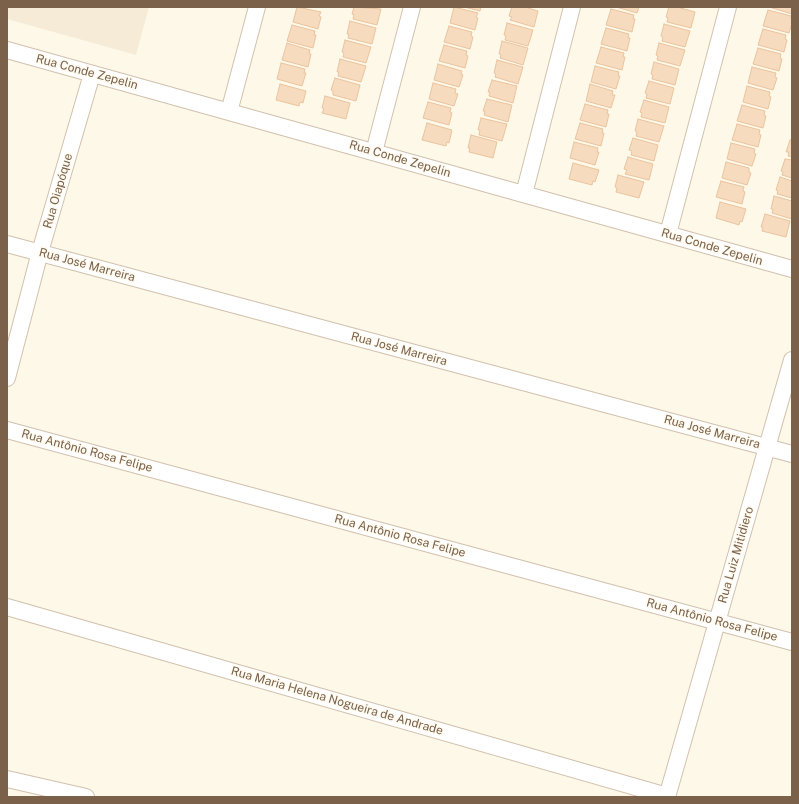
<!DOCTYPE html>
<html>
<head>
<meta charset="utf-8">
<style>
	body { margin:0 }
	#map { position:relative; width:799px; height:804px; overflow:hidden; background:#fef8e9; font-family:"Public Sans",sans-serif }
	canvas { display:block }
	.frame { position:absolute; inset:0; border:8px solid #7b6149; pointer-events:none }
</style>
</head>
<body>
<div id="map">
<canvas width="799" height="804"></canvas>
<div class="frame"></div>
</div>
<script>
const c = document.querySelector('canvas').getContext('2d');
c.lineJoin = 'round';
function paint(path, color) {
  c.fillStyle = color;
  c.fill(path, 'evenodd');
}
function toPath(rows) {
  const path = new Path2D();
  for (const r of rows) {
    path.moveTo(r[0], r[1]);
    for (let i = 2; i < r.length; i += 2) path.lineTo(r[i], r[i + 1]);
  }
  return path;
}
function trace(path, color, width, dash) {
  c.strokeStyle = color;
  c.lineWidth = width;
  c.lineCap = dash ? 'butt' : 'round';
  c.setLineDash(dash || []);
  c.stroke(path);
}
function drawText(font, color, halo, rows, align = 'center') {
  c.font = font + ' "Public Sans",sans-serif';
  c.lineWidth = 3;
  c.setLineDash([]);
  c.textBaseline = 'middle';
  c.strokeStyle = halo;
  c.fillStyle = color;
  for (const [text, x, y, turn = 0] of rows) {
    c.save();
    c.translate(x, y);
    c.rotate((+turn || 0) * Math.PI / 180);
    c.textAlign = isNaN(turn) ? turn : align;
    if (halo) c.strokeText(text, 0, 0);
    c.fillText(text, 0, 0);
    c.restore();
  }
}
paint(toPath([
	[7,7,149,7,136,55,7,19]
]), '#f6ebd6');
const building = toPath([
	[297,7,321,12,319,16,321,17,318,29,293,22,297,7],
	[354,7,381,9,377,25,353,19,354,15,352,14,354,7],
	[454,7,478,13,476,17,478,18,475,30,450,23,454,7],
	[464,7,481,7,480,11,464,7],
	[512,7,525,7,538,11,534,27,510,20,512,17,509,16,512,7],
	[616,7,639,7,637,13,616,7],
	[669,7,677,7,695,12,691,28,667,22,668,18,666,17,669,7],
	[769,7,792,7,792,14,769,7],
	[611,9,634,15,633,19,635,19,632,32,606,25,611,9],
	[768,10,791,16,792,23,789,33,763,26,768,10],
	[350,21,376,28,372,44,348,38,349,34,347,34,350,21],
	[507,23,533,30,528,46,505,40,506,36,504,35,507,23],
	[664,24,690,31,685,47,662,41,663,37,661,36,664,24],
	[292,25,315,31,314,35,316,35,313,48,287,41,292,25],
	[449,26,472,32,471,36,473,37,470,49,444,42,449,26],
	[606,28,629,34,628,38,630,38,627,51,601,44,606,28],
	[763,29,786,35,785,39,787,40,784,52,758,45,763,29],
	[345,40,371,47,366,63,343,57,344,53,342,52,345,40],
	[502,41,528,48,523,65,500,58,501,55,499,54,502,41],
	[287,43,310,50,309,54,311,54,308,67,282,60,287,43],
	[659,43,685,50,680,66,657,60,658,56,656,55,659,43],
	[444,45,467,51,466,55,468,56,465,68,439,61,444,45],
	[601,47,624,53,623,57,625,57,622,70,596,63,601,47],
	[758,48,781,54,780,58,782,59,779,71,753,64,758,48],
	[340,59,366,66,361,82,338,76,339,72,337,72,340,59],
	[497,60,523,67,518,84,495,77,496,74,494,73,497,60],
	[654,62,679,69,675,85,652,79,653,75,651,74,654,62],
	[281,63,305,69,304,73,306,73,302,86,277,79,281,63],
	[438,64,462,71,461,74,463,75,459,87,434,80,438,64],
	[595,66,619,72,618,76,620,76,616,89,591,82,595,66],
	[752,67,776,73,775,77,777,78,773,90,748,83,752,67],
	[335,78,360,85,356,101,333,95,333,91,331,90,335,78],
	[492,80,517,86,513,103,489,96,490,92,488,92,492,80],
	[649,81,674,88,670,104,646,98,647,94,645,93,649,81],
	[433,83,456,89,455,93,458,94,454,106,429,99,433,83],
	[280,84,306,91,303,103,300,102,299,106,276,100,280,84],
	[590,84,613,91,612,95,615,95,611,108,586,101,590,84],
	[747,86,770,92,769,96,771,97,768,109,743,102,747,86],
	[325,96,350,103,346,119,322,113,324,109,322,108,325,96],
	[487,99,512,105,508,122,484,115,485,111,483,111,487,99],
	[644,100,669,107,665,123,641,117,642,113,640,112,644,100],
	[428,102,451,108,450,112,452,113,449,125,423,118,428,102],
	[585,104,608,110,607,114,609,114,606,127,580,120,585,104],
	[742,105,765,111,764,115,766,116,763,128,737,121,742,105],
	[481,118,507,124,502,141,479,135,480,130,478,130,481,118],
	[638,119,664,126,659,142,636,136,637,132,635,131,638,119],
	[427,123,452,130,449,143,447,142,446,146,422,140,427,123],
	[580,123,603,129,602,133,604,133,601,146,575,139,580,123],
	[737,124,760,130,759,134,761,135,758,147,732,140,737,124],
	[471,135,497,142,493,158,469,152,470,148,468,148,471,135],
	[633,138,658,145,654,161,631,155,632,151,629,150,633,138],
	[790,140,792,140,792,157,788,156,789,152,786,152,790,140],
	[574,142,598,148,597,152,599,152,595,165,570,158,574,142],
	[731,143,755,149,754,153,756,154,752,166,727,159,731,143],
	[628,157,653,164,649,180,625,174,627,170,624,169,628,157],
	[785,159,792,160,792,178,782,175,783,172,781,171,785,159],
	[726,162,749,168,749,172,751,173,747,185,722,178,726,162],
	[573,163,599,170,595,182,593,181,592,185,569,179,573,163],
	[618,175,644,182,639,198,616,192,617,188,615,187,618,175],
	[780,177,792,181,792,198,777,194,778,191,776,190,780,177],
	[721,181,744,187,743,191,745,192,742,204,716,197,721,181],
	[774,196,792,201,792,219,772,213,773,209,771,209,774,196],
	[720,202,746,209,742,222,740,221,739,225,716,218,720,202],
	[765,214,790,221,786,237,762,231,763,227,761,227,765,214]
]);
paint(building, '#f6dbbe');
trace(building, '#eac39d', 1);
const minor = toPath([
	[7,50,792,269],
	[229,112,257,7],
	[374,152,412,7],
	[524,194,572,7],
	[668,234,728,7],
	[7,244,792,454],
	[7,378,40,252,92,74],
	[7,430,792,642],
	[7,607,667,796],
	[7,779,86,797],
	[667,797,792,360]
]);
trace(minor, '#d2c1ad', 18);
trace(minor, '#fff', 16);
drawText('12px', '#7b6149', '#fffbf1', [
	["Rua Conde Zepelin",87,72,15],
	["Rua Conde Zepelin",400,159,16],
	["Rua Oiapóque",58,191,-74],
	["Rua Conde Zepelin",712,247,16],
	["Rua José Marreira",87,265,15],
	["Rua José Marreira",399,349,15],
	["Rua José Marreira",712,432,15],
	["Rua Antônio Rosa Felipe",87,451,15],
	["Rua Antônio Rosa Felipe",400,536,15],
	["Rua Luiz Mitidiero",736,555,-74],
	["Rua Antônio Rosa Felipe",712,620,15],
	["Rua Maria Helena Nogueira de Andrade",337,701,16]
]);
</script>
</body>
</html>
